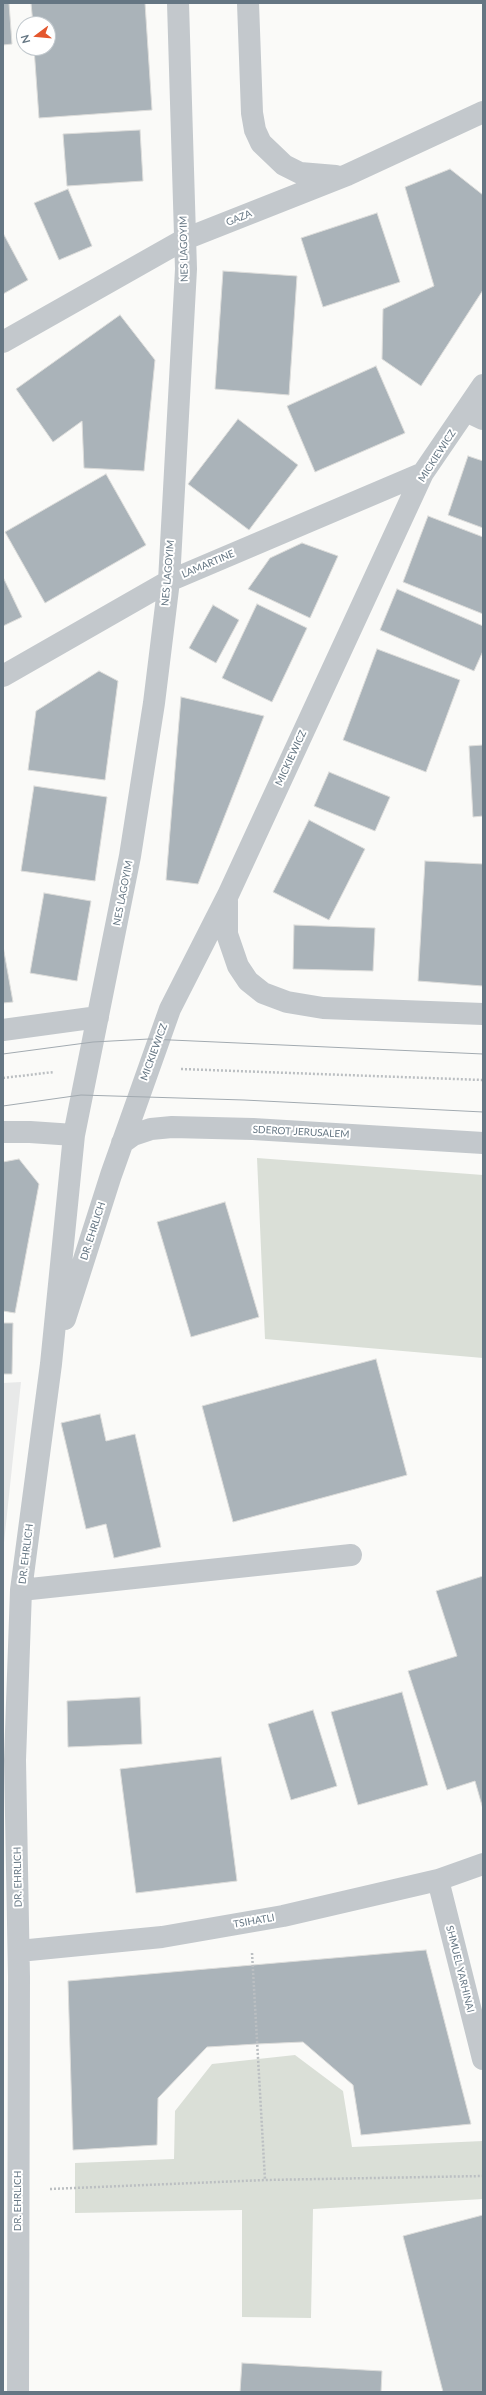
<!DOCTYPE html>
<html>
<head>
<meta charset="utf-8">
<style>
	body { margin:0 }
	#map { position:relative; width:486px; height:2395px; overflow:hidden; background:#fafaf8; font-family:Lato,sans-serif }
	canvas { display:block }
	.frame { position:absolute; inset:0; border:4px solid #657683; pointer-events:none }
	.north { position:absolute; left:16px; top:16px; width:40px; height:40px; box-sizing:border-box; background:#fff; border:1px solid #c1c8cd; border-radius:50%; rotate:254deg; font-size:11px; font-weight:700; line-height:16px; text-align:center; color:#657683 }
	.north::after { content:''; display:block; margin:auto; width:14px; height:18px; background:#e4572e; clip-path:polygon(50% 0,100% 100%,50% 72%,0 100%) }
</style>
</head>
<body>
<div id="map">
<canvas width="486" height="2395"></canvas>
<div class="frame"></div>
<div class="north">N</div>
</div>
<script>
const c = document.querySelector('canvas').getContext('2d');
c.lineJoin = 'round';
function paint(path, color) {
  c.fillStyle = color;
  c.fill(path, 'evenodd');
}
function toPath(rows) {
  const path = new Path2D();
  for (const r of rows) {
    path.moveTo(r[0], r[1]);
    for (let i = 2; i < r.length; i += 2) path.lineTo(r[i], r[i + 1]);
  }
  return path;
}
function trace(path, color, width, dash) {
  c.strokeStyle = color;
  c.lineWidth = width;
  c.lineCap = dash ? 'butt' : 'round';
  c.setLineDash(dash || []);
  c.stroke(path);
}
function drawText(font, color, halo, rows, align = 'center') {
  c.font = font + ' Lato,sans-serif';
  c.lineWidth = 4;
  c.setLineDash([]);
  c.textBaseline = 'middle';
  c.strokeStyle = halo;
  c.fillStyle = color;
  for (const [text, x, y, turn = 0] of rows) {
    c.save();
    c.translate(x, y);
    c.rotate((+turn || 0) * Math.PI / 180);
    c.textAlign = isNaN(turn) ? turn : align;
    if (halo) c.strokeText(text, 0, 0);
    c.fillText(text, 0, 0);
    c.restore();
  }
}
paint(toPath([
	[21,1382,3,1552,3,1383]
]), '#e8e9e9');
paint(toPath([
	[257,1158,483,1175,483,1358,265,1339],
	[295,2055,343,2091,352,2147,483,2141,483,2199,313,2209,311,2318,242,2317,242,2210,75,2213,75,2163,174,2159,175,2111,212,2064]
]), '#dadfd7');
const building = toPath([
	[3,3,9,3,12,44,3,45,3,3],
	[31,3,145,3,152,110,39,118,34,48,48,48,48,24,33,24,31,3],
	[140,130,143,181,67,186,63,134,140,130],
	[450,169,483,195,483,290,421,386,382,359,383,309,434,286,405,187,450,169],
	[68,189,92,246,59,260,34,203,68,189],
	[377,213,400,282,323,307,301,238,377,213],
	[3,233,28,280,3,294,3,233],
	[223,271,297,276,289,395,215,389,223,271],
	[120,315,155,360,144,471,84,468,82,421,53,442,16,389,120,315],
	[376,366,405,433,315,472,287,406,376,366],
	[238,419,298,465,249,530,188,484,238,419],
	[468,456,483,461,483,528,448,515,468,456],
	[106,474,146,545,45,603,5,532,106,474],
	[428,516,483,537,483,614,403,582,428,516],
	[302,543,338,556,310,618,248,589,270,558,302,543],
	[3,577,22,617,3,626,3,577],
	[397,589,483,626,483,651,474,671,380,630,397,589],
	[257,604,307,628,272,702,222,678,257,604],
	[213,605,239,620,216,663,189,648,213,605],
	[377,649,460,680,426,772,343,740,377,649],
	[99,671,118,681,105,780,28,770,36,711,99,671],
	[181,697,264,716,198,884,166,880,181,697],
	[483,745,483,816,473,817,469,746,483,745],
	[329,772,390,797,375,831,314,806,329,772],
	[34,786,107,797,95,881,21,871,34,786],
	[309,820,365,849,329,920,273,892,309,820],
	[425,861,483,864,483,986,418,981,425,861],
	[44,893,91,901,77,981,30,973,44,893],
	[294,925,375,928,373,971,293,969,294,925],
	[3,946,13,1002,3,1003,3,946],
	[19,1159,39,1184,15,1313,3,1311,3,1162,19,1159],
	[225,1202,259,1317,191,1337,157,1222,225,1202],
	[3,1323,13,1323,12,1374,3,1374,3,1323],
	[376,1359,407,1475,233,1522,202,1406,376,1359],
	[100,1414,106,1441,135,1434,161,1547,114,1558,106,1524,86,1529,61,1423,100,1414],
	[483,1576,483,1809,475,1781,447,1790,408,1671,457,1656,436,1591,483,1576],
	[402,1692,428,1785,358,1805,331,1712,402,1692],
	[140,1697,142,1744,68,1747,67,1701,140,1697],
	[313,1710,337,1786,291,1800,268,1724,313,1710],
	[221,1757,237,1881,136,1893,120,1769,221,1757],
	[426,1950,471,2124,361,2135,353,2085,303,2042,257,2044,207,2047,158,2098,157,2145,73,2150,68,1981,426,1950],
	[483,2215,483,2392,443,2392,403,2236,483,2215],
	[242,2363,382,2371,381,2392,240,2392,242,2363]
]);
paint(building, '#aab3b9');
trace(building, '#dcdcda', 1);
trace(toPath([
	[181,1069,483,1080],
	[3,1078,54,1072],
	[252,1953,265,2180],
	[50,2189,265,2180,483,2176]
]), '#bbbfc2', 2.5, [2, 2]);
trace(toPath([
	[248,3,252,113,255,130,261,143,284,165,300,173,336,176],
	[3,342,185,239,347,175,483,112],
	[466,411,483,419],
	[3,676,169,581,423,473],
	[227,901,227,934,238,966,248,981,263,993,287,1002,323,1008,483,1014],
	[3,1030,98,1017],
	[3,1132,30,1132,74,1135],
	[122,1143,133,1135,151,1129,172,1127,253,1129,483,1143],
	[65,1319,111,1175,170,1009,228,895,423,473,483,385],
	[21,1590,351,1555],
	[438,1880,483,2059],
	[19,1951,162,1937,283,1916,438,1880,483,1864],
	[18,2392,19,1977,15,1760,21,1590,51,1364,74,1135,130,856,154,703,169,581,186,269,178,3]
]), '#c3c8cc', 22);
trace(toPath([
	[3,1054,93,1042,149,1039,483,1054],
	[3,1106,81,1095,244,1100,483,1112]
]), '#a2aab0', 1);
drawText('10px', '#657683', '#fff', [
	["GAZA",239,218,-22],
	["NES LAGOYIM",184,249,-91],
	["MICKIEWICZ",437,456,-57],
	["LAMARTINE",208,564,-23],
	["NES LAGOYIM",168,573,-85],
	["MICKIEWICZ",291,758,-65],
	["NES LAGOYIM",123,893,-79],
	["MICKIEWICZ",154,1052,-70],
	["SDEROT JERUSALEM",301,1132,3],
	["DR. EHRLICH",93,1231,-72],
	["DR. EHRLICH",26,1554,-83],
	["DR. EHRLICH",18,1877,-91],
	["TSIHATLI",254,1921,-10],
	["SHMUEL YARHINAI",460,1969,76],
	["DR. EHRLICH",18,2201,-90]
]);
</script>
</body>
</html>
